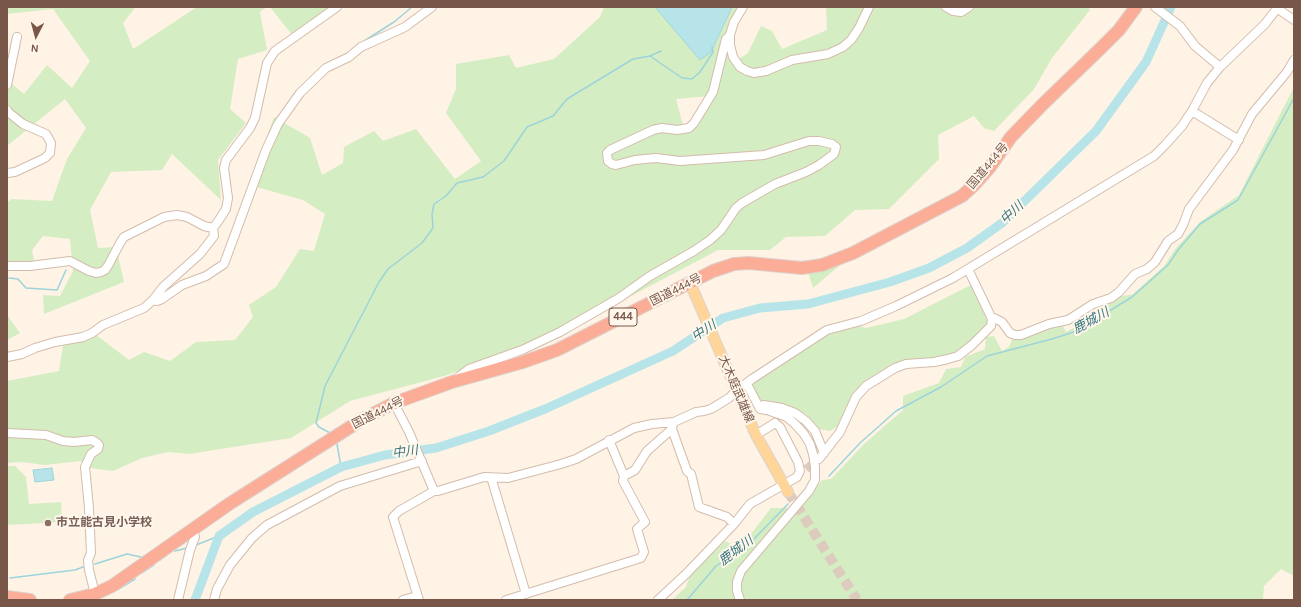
<!DOCTYPE html>
<html>
<head>
<meta charset="utf-8">
<style>
	body { margin:0 }
	#map { position:relative; width:1301px; height:607px; overflow:hidden; background:#fef3e5; font-family:Karla,sans-serif }
	canvas { display:block }
	.frame { position:absolute; inset:0; border:8px solid #795748; pointer-events:none }
	.north { position:absolute; left:16px; top:16px; width:40px; height:40px; -webkit-text-stroke:3px #fff7ec; paint-order:stroke; rotate:186deg; font-size:11px; font-weight:700; line-height:16px; text-align:center; color:#795748 }
	.north::after { content:''; display:block; margin:auto; width:14px; height:18px; background:#795748; clip-path:polygon(50% 0,100% 100%,50% 72%,0 100%) }
</style>
</head>
<body>
<div id="map">
<canvas width="1301" height="607"></canvas>
<div class="frame"></div>
<div class="north">N</div>
</div>
<script>
const c = document.querySelector('canvas').getContext('2d');
c.lineJoin = 'round';
function paint(path, color) {
  c.fillStyle = color;
  c.fill(path, 'evenodd');
}
function toPath(rows) {
  const path = new Path2D();
  for (const r of rows) {
    path.moveTo(r[0], r[1]);
    for (let i = 2; i < r.length; i += 2) path.lineTo(r[i], r[i + 1]);
  }
  return path;
}
function trace(path, color, width, dash) {
  c.strokeStyle = color;
  c.lineWidth = width;
  c.lineCap = dash ? 'butt' : 'round';
  c.setLineDash(dash || []);
  c.stroke(path);
}
function drawText(font, color, halo, rows, align = 'center') {
  c.font = font + ' Karla,"Noto Sans JP",sans-serif';
  c.lineWidth = 4;
  c.setLineDash([]);
  c.textBaseline = 'middle';
  c.strokeStyle = halo;
  c.fillStyle = color;
  for (const [text, x, y, turn = 0] of rows) {
    c.save();
    c.translate(x, y);
    c.rotate((+turn || 0) * Math.PI / 180);
    c.textAlign = isNaN(turn) ? turn : align;
    if (halo) c.strokeText(text, 0, 0);
    c.fillText(text, 0, 0);
    c.restore();
  }
}
paint(toPath([
	[7,7,121,7,135,8,123,23,133,49,197,7,266,7,260,12,267,50,238,59,230,109,246,123,218,160,221,200,172,154,162,170,111,172,90,210,98,248,116,247,124,282,44,314,43,295,60,296,73,271,70,239,43,236,32,250,35,266,7,268,7,202,12,199,52,201,67,159,86,128,65,99,7,146,7,80,24,94,47,65,72,88,90,61,53,9,7,14],
	[270,7,342,7,297,41],
	[604,7,655,7,700,60,711,52,732,7,738,7,725,35,723,51,737,60,748,53,761,26,772,31,782,49,827,30,826,7,1088,7,1090,10,1052,58,1034,89,994,131,984,128,974,116,938,135,939,159,889,209,855,210,825,236,786,237,770,250,718,250,552,338,444,376,350,401,291,438,189,454,168,452,142,458,113,471,83,467,81,461,45,465,22,462,7,463,7,381,59,371,63,346,96,335,129,360,144,352,170,361,196,342,235,340,253,317,249,305,276,287,300,249,314,251,325,214,303,200,249,185,274,117,310,138,322,175,343,163,344,147,374,131,383,141,416,129,455,179,481,161,446,113,456,89,456,64,509,55,516,68,554,59,600,17],
	[708,96,693,129,684,129,676,99],
	[1294,87,1294,576,1281,569,1264,586,1263,600,672,600,686,587,690,575,725,541,740,548,771,508,786,508,798,512,822,480,831,479,864,444,903,410,903,396,939,383,946,369,961,367,965,357,985,349,986,337,994,336,1002,351,1009,347,1013,337,1061,322,1066,332,1098,314,1100,304,1113,298,1133,294,1164,266,1176,248,1200,222,1239,195],
	[845,261,813,288,808,272],
	[971,285,988,323,959,353,936,359,899,362,861,384,837,427,830,431,819,429,806,414,783,405,759,402,751,383,831,331,855,325,866,328,904,319],
	[7,315,20,333,7,340],
	[7,466,15,466,26,477,29,504,61,502,62,522,7,525]
]), '#d5edc2');
const water = toPath([
	[655,7,732,7,711,52,700,60,655,7],
	[52,468,54,480,35,482,33,470,52,468]
]);
paint(water, '#b7e4e9');
trace(water, '#9dd4db', 1);
trace(toPath([
	[361,43,394,22,412,7],
	[650,56,682,78,692,79,700,72,713,52,712,47],
	[9,278,18,279,26,288,57,290,66,270],
	[330,433,319,427,316,423,325,386,379,282,388,269,422,243,433,228,432,214,434,204,446,196,457,183,483,177,504,161,527,127,553,116,567,99,633,59,650,56,661,51],
	[337,444,341,467],
	[829,476,860,443,896,411,941,387,987,356,1052,339,1077,331,1132,297,1168,265,1178,250,1200,224,1238,200,1294,98],
	[196,545,219,536],
	[175,551,187,548],
	[160,560,168,554],
	[95,564,127,554,141,557],
	[142,573,154,565],
	[10,578,75,570,83,567],
	[117,590,135,579],
	[687,600,716,566,751,542,788,504]
]), '#9dd4db', 1.5);
trace(toPath([
	[195,600,219,536,253,512,341,467,385,455,436,448,489,431,545,409,673,351,723,318,760,308,808,304,890,282,929,268,967,248,1002,223,1096,131,1146,62,1171,7]
]), '#b7e4e9', 9);
trace(toPath([
	[806,469,819,459]
]), '#ddccbe', 8, [8, 4]);
trace(toPath([
	[788,492,857,600]
]), '#ddccbe', 10, [10, 5]);
const minor = toPath([
	[743,7,734,22,730,35,730,45,733,57,740,67,747,71,754,73,766,71,792,60,828,54,843,47,851,40,859,28,869,7],
	[946,7,953,11,961,12,969,7],
	[1155,7,1180,26,1195,46,1220,67],
	[1278,9,1294,20],
	[7,85,17,37],
	[7,110,8,112,23,124,46,134,51,143,50,153,45,158,15,172,7,173],
	[1192,111,1239,140],
	[7,266,30,266,70,261,89,271,96,273,101,272,105,270,109,264,120,243,124,237,164,217,177,215,187,217,204,226,213,228],
	[153,300,157,301,162,299,182,285,206,276,224,264,266,150,278,124,300,93,326,68,349,57,361,47,405,27,432,7],
	[992,319,994,318,1002,322,1010,333,1015,335,1021,335,1049,324,1068,320,1093,304,1111,298,1119,292,1135,274,1147,269,1155,262,1168,241,1178,234,1183,225,1189,209,1233,150,1252,114,1287,72,1294,60],
	[7,357,22,354,35,348,55,342,83,337,92,333,103,325,144,308,153,300,163,287,200,254,214,236,213,228,219,220,226,209,228,198,224,168,226,160,250,128,255,118,267,63,275,51,337,7],
	[456,379,469,369,522,350,560,332,619,298,650,276,694,251,710,240,721,230,736,208,742,203,775,184,806,172,819,165,834,154,836,147,832,144,819,141,809,141,764,155,680,161,656,158,635,160,616,165,612,164,608,161,607,153,610,150,653,130,662,128,677,130,689,128,694,123,713,92,726,39,730,35],
	[394,403,409,432,434,491],
	[764,405,782,408,795,413,806,421,815,431,824,453],
	[672,429,687,471,691,474,699,507,727,517,734,524],
	[7,433,46,435,63,441,74,442,92,440,97,443,99,445,98,449,91,454,85,467,89,508,91,553,88,560,89,570,95,594],
	[756,435,775,423],
	[609,440,624,476,635,470,647,451,672,429,673,424],
	[819,459,840,432,856,397,866,386,895,368,906,364,934,362,948,359,958,356,972,345,991,326,992,319,968,269],
	[491,477,526,594],
	[178,600,190,550,195,537,193,530],
	[214,600,217,589,230,565,252,538,267,525,340,486,422,461],
	[403,600,417,596],
	[419,600,393,517,399,511,434,491,438,491,484,477,508,478,561,464,576,459,634,428,652,424,674,422,696,412,704,411,711,409,729,398,736,391,752,379,827,330,861,321,896,306,953,278,1154,156,1166,144,1182,126,1192,111,1207,83,1220,67,1265,24,1278,7],
	[506,600,641,558,644,552,637,529,645,522,623,481,624,476],
	[658,600,686,574,734,524,750,504,797,477,800,471,798,462,780,427,775,423],
	[740,600,737,591,737,582,741,571,809,491,815,480,815,467,813,454,810,444,804,434,796,425,787,417,767,410,760,409,747,384]
]);
const major = toPath([
	[690,283,756,435,788,492]
]);
const highway = toPath([
	[7,597,30,600],
	[70,600,95,594,112,586,229,504,363,419,394,403,452,382,523,362,557,350,713,271,734,264,749,263,802,268,822,265,853,253,962,196,974,185,990,167,1011,137,1042,105,1102,47,1119,30,1136,7]
]);
trace(minor, '#d3bcac', 10);
trace(major, '#dcd3cf', 12);
trace(highway, '#dcd3cf', 14);
trace(minor, '#fff', 8);
trace(major, '#ffd59a', 10);
trace(highway, '#fcad97', 12);
for (const [x, y, r, color] of [
	[48,523,4,"#8d6e63"]
]) {
  const dot = new Path2D();
  dot.arc(x, y, r, 0, 2 * Math.PI);
  c.fillStyle = color;
  c.fill(dot);
  trace(dot, '#fff7ec', 1.5);
}
for (const [x, y, w] of [
	[623,317,28]
]) {
  const box = new Path2D();
  box.roundRect(x - w / 2, y - 9, w, 18, 3);
  c.fillStyle = '#fff7ec';
  c.fill(box);
  trace(box, '#795748', 1);
}
drawText('bold 11px', '#795748', null, [
	["444",623,317]
]);
drawText('12px', '#795748', '#fff7ec', [
	["国道444号",988,166,-50],
	["国道444号",676,290,-27],
	["大木庭武雄線",736,389,67],
	["国道444号",378,413,-27]
]);
drawText('bold 12px', '#785e54', '#fff7ec', [
	["市立能古見小学校",56,523]
], 'left');
drawText('italic 13px', '#3a767f', '#fff7ec', [
	["中川",1012,213,-43],
	["鹿城川",1091,321,-29],
	["中川",704,331,-33],
	["中川",405,452,-8],
	["鹿城川",736,551,-37]
]);
</script>
</body>
</html>
